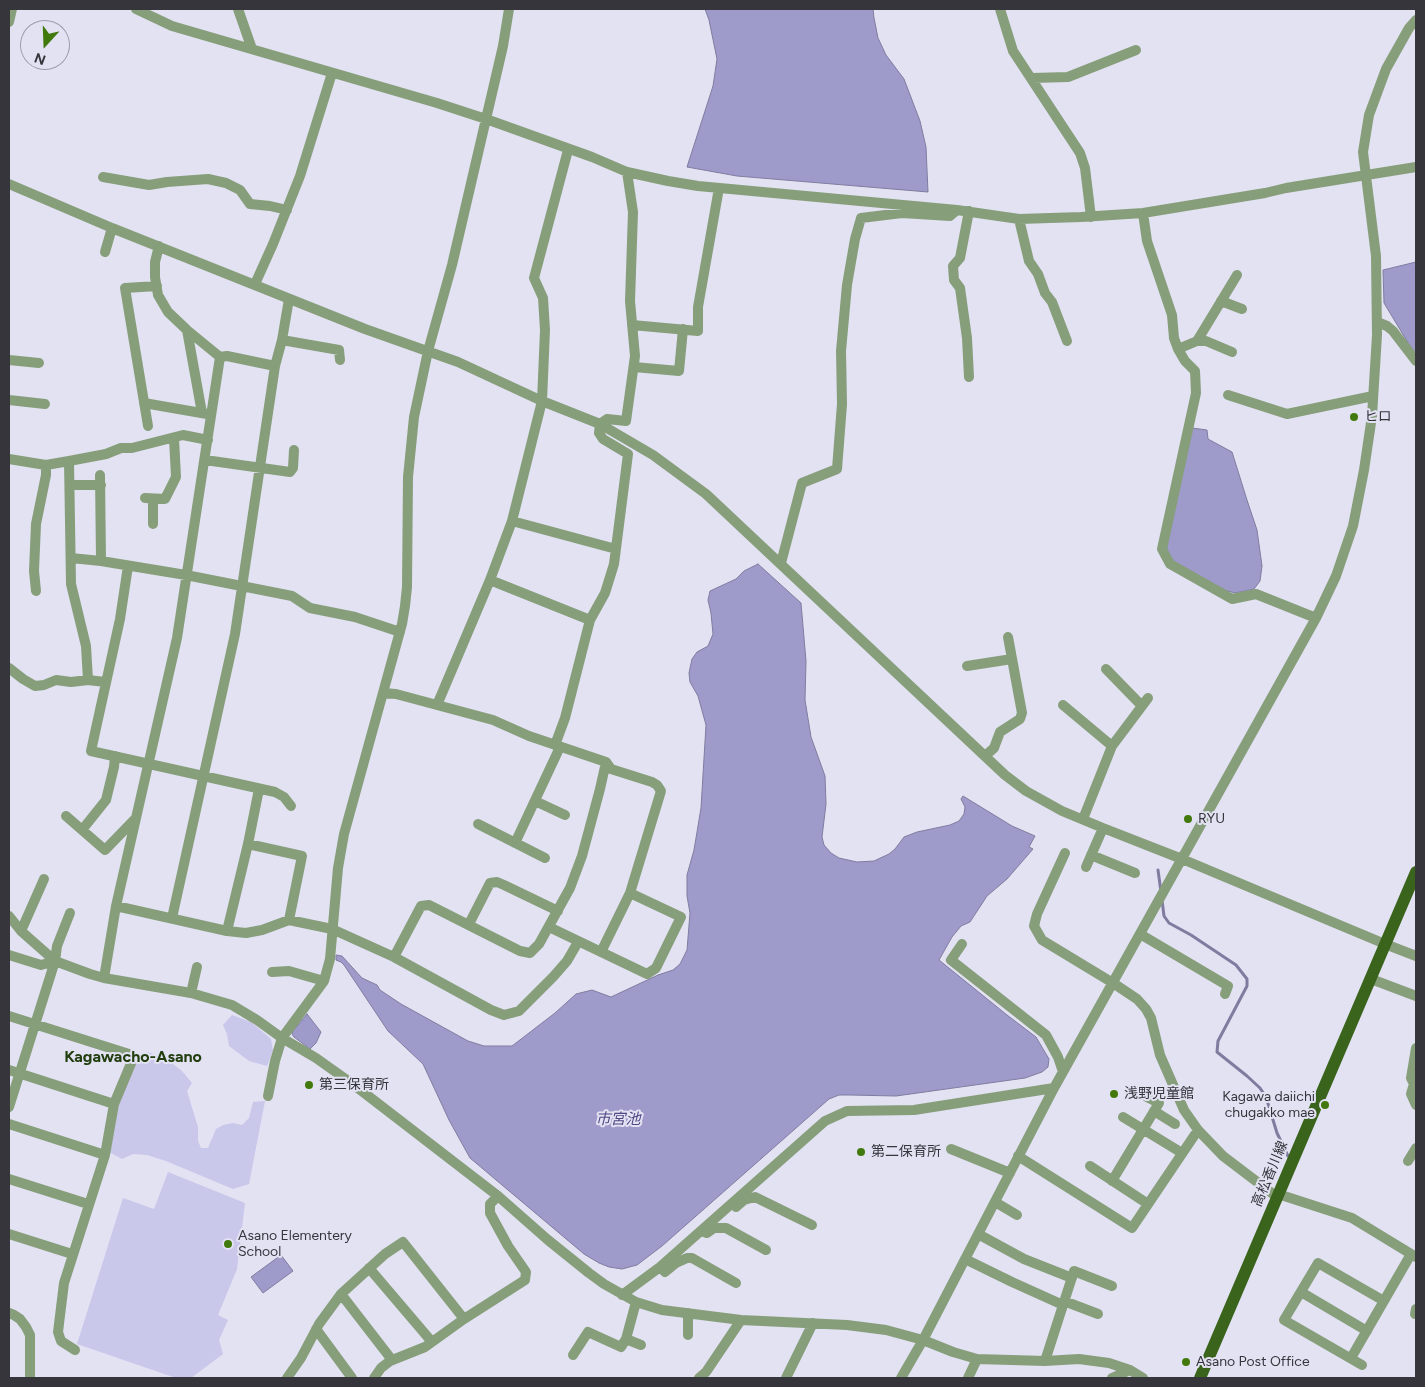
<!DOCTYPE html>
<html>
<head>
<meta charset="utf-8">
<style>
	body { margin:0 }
	#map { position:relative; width:1425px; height:1387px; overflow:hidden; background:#e2e2f3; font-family:Figtree,sans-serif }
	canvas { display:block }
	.frame { position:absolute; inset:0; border:10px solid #36353c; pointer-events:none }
	.north { position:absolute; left:20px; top:20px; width:50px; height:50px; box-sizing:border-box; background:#e2e2f3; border:1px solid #9d9daa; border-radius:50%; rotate:200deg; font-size:14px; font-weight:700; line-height:20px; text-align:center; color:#36353c }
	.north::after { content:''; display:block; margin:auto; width:18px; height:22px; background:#42790c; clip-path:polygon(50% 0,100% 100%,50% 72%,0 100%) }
</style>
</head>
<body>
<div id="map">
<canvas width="1425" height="1387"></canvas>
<div class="frame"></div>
<div class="north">N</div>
</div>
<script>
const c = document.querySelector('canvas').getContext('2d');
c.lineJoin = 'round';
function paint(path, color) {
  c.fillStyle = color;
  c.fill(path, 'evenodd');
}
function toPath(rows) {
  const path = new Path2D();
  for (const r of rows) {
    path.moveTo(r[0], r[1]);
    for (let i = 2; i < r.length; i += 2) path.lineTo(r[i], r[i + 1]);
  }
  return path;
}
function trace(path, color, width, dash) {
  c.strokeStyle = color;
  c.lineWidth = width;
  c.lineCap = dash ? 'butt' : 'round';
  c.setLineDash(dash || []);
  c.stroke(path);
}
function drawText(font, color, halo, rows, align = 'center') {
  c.font = font + ' Figtree,"Noto Sans JP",sans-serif';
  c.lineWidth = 4;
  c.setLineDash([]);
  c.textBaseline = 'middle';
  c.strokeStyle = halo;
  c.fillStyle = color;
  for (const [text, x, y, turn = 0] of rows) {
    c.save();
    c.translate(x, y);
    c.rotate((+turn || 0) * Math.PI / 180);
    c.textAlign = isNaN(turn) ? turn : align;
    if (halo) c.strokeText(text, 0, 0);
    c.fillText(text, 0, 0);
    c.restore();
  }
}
paint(toPath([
	[232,1015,251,1022,271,1039,273,1051,267,1066,249,1061,229,1046,227,1034,223,1025],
	[147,1052,165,1058,182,1071,192,1083,187,1091,198,1127,198,1141,201,1148,208,1148,216,1129,223,1125,233,1123,242,1125,249,1118,253,1102,265,1101,249,1184,233,1189,166,1161,147,1155,133,1154,122,1159,109,1152,118,1104,138,1060],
	[168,1172,245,1203,237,1269,218,1315,228,1320,219,1340,223,1354,191,1378,176,1378,77,1344,123,1198,154,1209]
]), '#c9c7ea');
const water = toPath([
	[705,9,873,9,874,18,878,38,886,55,904,79,920,121,926,147,928,192,737,176,687,167,713,86,717,59,709,20,705,9],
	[1416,262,1416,356,1384,303,1383,270,1416,262],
	[1192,428,1207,430,1208,439,1232,452,1247,500,1257,530,1262,566,1260,581,1254,589,1235,593,1224,590,1175,562,1168,554,1166,544,1192,428],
	[758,564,801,603,806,661,805,700,811,737,825,776,826,804,822,837,824,845,831,853,839,858,857,862,874,861,889,854,895,849,904,837,917,832,950,825,959,821,964,814,965,807,961,799,963,796,1012,826,1035,836,1029,847,1033,849,1007,879,987,896,970,922,961,926,952,937,939,960,1007,1015,1036,1037,1049,1059,1048,1067,1042,1072,1025,1078,896,1096,850,1095,839,1095,829,1099,662,1246,637,1265,622,1269,609,1267,599,1263,584,1254,470,1158,449,1120,423,1064,388,1031,344,965,341,962,336,960,336,955,342,956,362,978,377,985,380,990,401,1004,468,1041,484,1046,512,1046,555,1013,576,994,592,990,611,997,658,975,673,970,680,964,687,950,690,913,687,896,687,875,694,850,701,808,706,725,698,696,690,682,689,673,692,659,697,652,708,646,713,634,711,613,708,600,710,591,736,579,744,571,758,564],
	[307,1014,321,1032,316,1043,310,1049,294,1037,292,1034,293,1031,307,1014],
	[281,1255,293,1271,263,1293,251,1277,281,1255]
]);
paint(water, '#9e9aca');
trace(water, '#7f7c9f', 1);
trace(toPath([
	[1158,870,1161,892],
	[1162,900,1164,916,1169,923,1191,935,1236,965,1247,979,1247,986,1218,1041,1217,1052,1247,1076,1260,1088,1266,1097,1277,1133,1288,1156]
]), '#7f7c9f', 3);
trace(toPath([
	[136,9,172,26,437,103,486,119,592,157,627,172,668,181,698,186,957,210,1019,219,1081,217,1143,213,1265,193,1286,188,1416,167],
	[238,9,252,49],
	[1000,9,1013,51,1080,153,1085,168,1091,217],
	[9,22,12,9],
	[1032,78,1068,77,1136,50],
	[103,177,149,185,167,182,208,179,226,183,240,190,250,204,270,206,287,210],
	[9,184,112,228,365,329,458,362,542,401,600,424,653,455,706,494,1005,775,1026,791,1062,811,1103,828,1182,859,1385,944,1416,956],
	[969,211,960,258,953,266,954,280,960,288,967,338,969,377],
	[1143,213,1147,241,1172,315,1174,338,1178,349,1185,361,1195,371,1196,393,1162,549,1170,564,1232,599,1256,594,1316,618],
	[1019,219,1029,261,1038,274,1045,293,1052,302,1067,341],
	[105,252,112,228],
	[255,284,273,244,300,176,332,73],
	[1221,301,1242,309],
	[1377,322,1387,326,1393,331,1416,361],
	[632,325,698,331,698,307,719,188],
	[187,330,202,413],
	[282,340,339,350,340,360],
	[1197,341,1206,341,1232,352],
	[1178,349,1197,341,1237,275],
	[220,357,227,356,275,366],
	[9,360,39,363],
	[634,367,679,371,683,329],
	[1228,395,1287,414,1373,396],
	[9,400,45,404],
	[144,403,207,414],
	[148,426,125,288,157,286],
	[9,459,46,465,69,461,106,454,121,448,132,448,183,435,208,440],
	[205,460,290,472,293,468,294,450],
	[69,461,71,584,86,646,88,680],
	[100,475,101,561],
	[70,485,101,485],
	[145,498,165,499,176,477,174,438],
	[512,521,616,549],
	[153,524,153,499],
	[71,558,101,561,186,575,292,596,310,608,355,617,400,632],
	[781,563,802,483,837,469,842,404,841,351,847,285,855,239,861,218,902,213,950,216,957,210],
	[128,566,120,619,91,751,275,792,284,797,291,806],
	[490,580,590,620],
	[36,591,34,571,36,524,46,475,46,465],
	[967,666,1012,659],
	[9,668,23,679,35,686,44,685,56,680,71,682,88,680,105,682],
	[1106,669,1142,706],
	[383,693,396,694,493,720,529,736,606,762,600,789,582,856,570,888,539,944,530,953,520,951,429,905,421,906,394,957],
	[437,705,490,580,512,521,542,401,545,330,543,298,534,278,568,150],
	[1063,705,1112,746],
	[555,745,565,718,590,620,605,593,614,564,628,454,603,439,599,433,600,424,607,419,626,421,635,356,630,301,633,212,627,172],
	[985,756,994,748,1000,732,1020,719,1022,713,1008,637],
	[535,801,565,815],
	[66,816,105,850,135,819],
	[1083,819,1112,746,1148,698],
	[478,824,545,858],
	[82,830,106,800,114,767,115,756],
	[515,843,560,747],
	[248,844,302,856,289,920],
	[1065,853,1037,914,1034,926,1042,940,1113,983,1137,999,1146,1009,1151,1018,1160,1055,1184,1110,1198,1130,1223,1156,1277,1197],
	[1091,855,1135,873],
	[1086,867,1103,828],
	[116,906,227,931,246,933,262,930,289,920,332,929,394,957,491,1010,504,1015,519,1011,553,977,567,961,578,942],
	[9,916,21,931,55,961,90,974,104,978,191,993,232,1005,257,1020,282,1038,316,1058,354,1085,498,1196,548,1240,589,1273,604,1284,636,1302,662,1310,741,1320,847,1325,886,1330,923,1340,953,1352,977,1359,1045,1361,1079,1359,1109,1363,1130,1370,1143,1378],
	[172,918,235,634,275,366,282,340,289,299],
	[469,924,490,883,497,882,504,885,558,911],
	[549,927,647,974,656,968,681,917,630,893],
	[21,931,44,879],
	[227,931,248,844,259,789],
	[1140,934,1228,986,1225,994],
	[962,944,951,960,1046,1035,1058,1057,1063,1072],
	[601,952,630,893,661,791,657,785,652,782,611,769,606,762],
	[9,955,41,965,55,961],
	[272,972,289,971,324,981],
	[104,978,116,906,177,638,220,357,187,330,168,312,158,295,155,277,155,262,159,246],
	[1371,979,1416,996],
	[191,993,197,967],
	[9,1016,129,1054,132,1061,114,1104,105,1155,64,1283,58,1332,61,1341,75,1350],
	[1416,1048,1411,1078,1414,1084,1416,1085],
	[9,1070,114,1104],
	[1414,1084,1411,1094,1416,1105],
	[268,1096,275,1061,282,1038,324,981,330,959,338,868,344,834,402,624,405,606,407,587,408,477,414,417,428,351,452,265,503,46,509,9],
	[9,1107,55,961,57,946,70,913],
	[1154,1111,1175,1124],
	[1123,1117,1182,1153],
	[9,1124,105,1155],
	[951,1149,1010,1173],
	[1018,1156,1132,1228,1198,1130],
	[1408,1161,1416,1148],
	[1090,1166,1148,1204],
	[9,1179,88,1204],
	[1112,1181,1159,1103,1147,1097],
	[1278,1194,1352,1218,1416,1257],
	[995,1202,1017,1215],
	[736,1207,744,1200,755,1197,812,1225],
	[702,1231,707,1233,714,1228,726,1228,766,1250],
	[9,1234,72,1254],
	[978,1234,1024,1259,1072,1278],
	[965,1259,1012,1282,1063,1305],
	[660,1267,665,1272,676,1263,687,1258,692,1258,736,1283],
	[369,1268,432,1342],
	[1301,1292,1367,1331],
	[341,1294,392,1360],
	[622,1295,660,1267,825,1121,847,1111,914,1110,1054,1088],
	[1064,1301,1098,1314],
	[9,1313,14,1315,20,1319,26,1327,30,1335,30,1378],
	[688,1313,688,1335],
	[1415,1314,1416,1309],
	[316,1329,352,1378],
	[626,1339,641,1345],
	[573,1355,588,1332,621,1347,626,1339,636,1302],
	[1351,1358,1411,1254],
	[1045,1361,1074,1271,1112,1286],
	[1362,1365,1284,1320,1318,1263,1384,1301],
	[287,1378,301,1358,319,1324,341,1294,385,1254,403,1242,464,1319],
	[374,1378,381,1368,390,1361,425,1347,464,1319,525,1280,526,1272,508,1246,490,1213,490,1204,498,1196],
	[699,1378,706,1372,741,1320],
	[786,1378,813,1323],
	[901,1378,923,1340,1054,1088,1316,618,1336,576,1353,526,1364,470,1372,416,1377,335,1376,256,1363,152,1369,115,1386,69,1409,28,1416,20],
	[968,1378,977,1359],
	[1112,1378,1130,1370]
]), '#879e7a', 10);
trace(toPath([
	[1200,1378,1416,872]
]), '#3a631b', 12);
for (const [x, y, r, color] of [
	[1354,417,5,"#42790c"],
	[1188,819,5,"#42790c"],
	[309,1085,5,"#42790c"],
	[1114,1094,5,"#42790c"],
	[1325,1105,5,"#42790c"],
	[861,1152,5,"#42790c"],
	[228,1244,5,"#42790c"],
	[1186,1362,5,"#42790c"]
]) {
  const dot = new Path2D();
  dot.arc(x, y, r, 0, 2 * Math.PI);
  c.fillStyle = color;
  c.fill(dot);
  trace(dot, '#e2e2f3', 2);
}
drawText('14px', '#36353c', '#e2e2f3', [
	["ヒロ",1364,417],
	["RYU",1198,819],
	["第三保育所",319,1085],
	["浅野児童館",1124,1094],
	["Kagawa daiichi",1315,1097,"right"],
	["chugakko mae",1315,1113,"right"],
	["第二保育所",871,1152],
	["Asano Elementery",238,1236],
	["School",238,1252],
	["Asano Post Office",1196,1362]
], 'left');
drawText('14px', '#36353c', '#e2e2f3', [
	["高松香川線",1270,1174,-67]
]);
drawText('italic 15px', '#504785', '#e2e2f3', [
	["市宮池",618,1120]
]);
drawText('bold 16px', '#223e0e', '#e2e2f3', [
	["Kagawacho-Asano",133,1057]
]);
</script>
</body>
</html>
